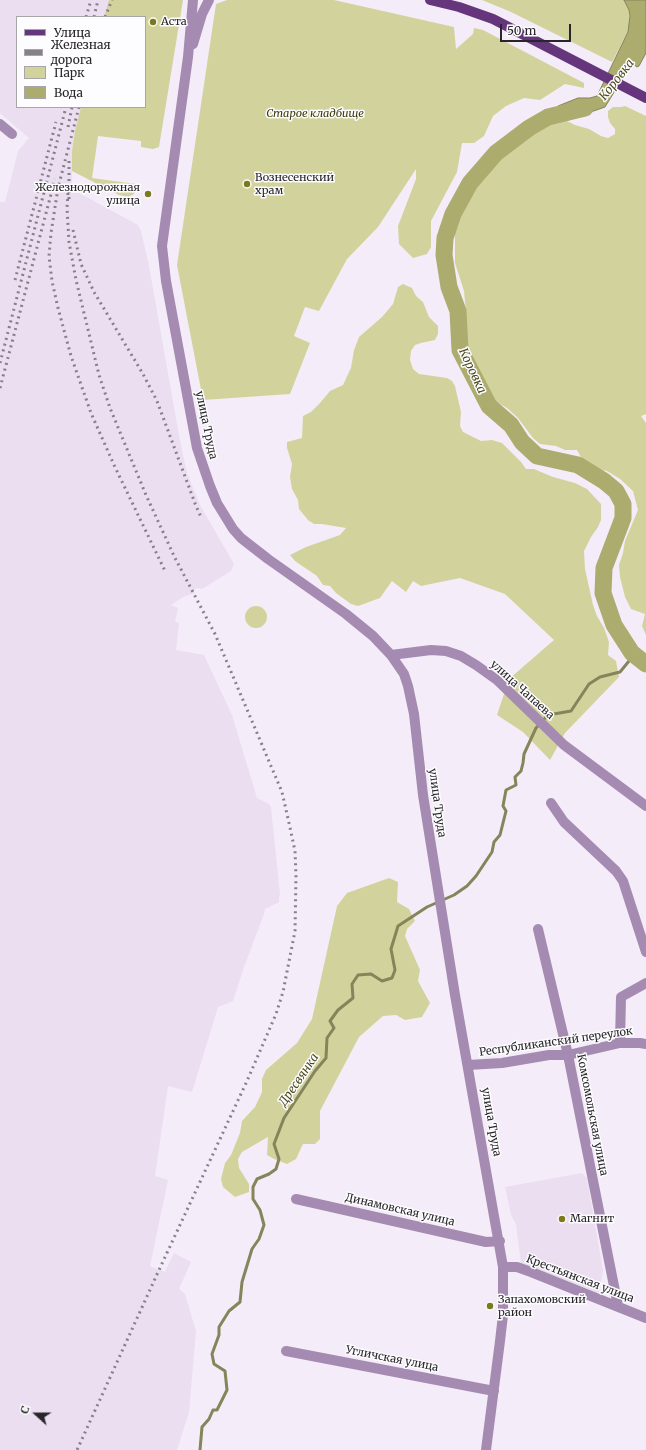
<!DOCTYPE html>
<html>
<head>
<meta charset="utf-8">
<style>
	body { margin:0 }
	#map { position:relative; width:646px; height:1450px; overflow:hidden; background:#f4ecf8; font-family:Merriweather,serif }
	canvas { display:block }
	.legend { position:absolute; left:16px; top:16px; width:130px; height:92px; box-sizing:border-box; background:#fdfcfe; border:1px solid #a8a6a9; margin:0; padding:5px 7px; list-style:none; font-size:12px; color:#29262a }
	.legend li { display:flex; align-items:center; gap:8px; height:20px }
	.legend b { width:20px; border:1px solid #a8a6a9 }
	.north { position:absolute; left:16px; top:1394px; width:40px; height:40px; -webkit-text-stroke:3px #fdfcfe; paint-order:stroke; rotate:291deg; font-size:11px; font-weight:700; line-height:16px; text-align:center; color:#29262a }
	.north::after { content:''; display:block; margin:auto; width:14px; height:18px; background:#29262a; clip-path:polygon(50% 0,100% 100%,50% 72%,0 100%) }
	.scale { position:absolute; left:500px; top:24px; width:71px; height:18px; box-sizing:border-box; border:2px solid #29262a; border-top:0; padding-left:5px; font-size:12px; line-height:14px; white-space:nowrap; color:#29262a; -webkit-text-stroke:3px #fdfcfe; paint-order:stroke }
</style>
</head>
<body>
<div id="map">
<canvas width="646" height="1450"></canvas>
<ul class="legend">
<li><b style="height:5px;background:#66367c"></b>Улица</li>
<li><b style="height:5px;background:#868188"></b>Железная дорога</li>
<li><b style="height:11px;background:#d2d39c"></b>Парк</li>
<li><b style="height:11px;background:#acac6f"></b>Вода</li>
</ul>
<div class="north">С</div>
<div class="scale">50 m</div>
</div>
<script>
const c = document.querySelector('canvas').getContext('2d');
c.lineJoin = 'round';
function paint(path, color) {
  c.fillStyle = color;
  c.fill(path, 'evenodd');
}
function toPath(rows) {
  const path = new Path2D();
  for (const r of rows) {
    if (r.length === 3) {
      path.moveTo(r[0] + r[2], r[1]);
      path.arc(r[0], r[1], r[2], 0, 2 * Math.PI);
      continue;
    }
    path.moveTo(r[0], r[1]);
    for (let i = 2; i < r.length; i += 2) path.lineTo(r[i], r[i + 1]);
  }
  return path;
}
function trace(path, color, width, dash) {
  c.strokeStyle = color;
  c.lineWidth = width;
  c.lineCap = dash ? 'butt' : 'round';
  c.setLineDash(dash || []);
  c.stroke(path);
}
function drawText(font, color, halo, rows, align = 'center') {
  c.font = font + ' Merriweather,serif';
  c.lineWidth = 3;
  c.setLineDash([]);
  c.textBaseline = 'middle';
  c.strokeStyle = halo;
  c.fillStyle = color;
  for (const [text, x, y, turn = 0] of rows) {
    c.save();
    c.translate(x, y);
    c.rotate((+turn || 0) * Math.PI / 180);
    c.textAlign = isNaN(turn) ? turn : align;
    if (halo) c.strokeText(text, 0, 0);
    c.fillText(text, 0, 0);
    c.restore();
  }
}
paint(toPath([
	[0,0,109,0,104,17,17,17,17,107,81,107,75,131,72,151,72,193,79,193,138,225,141,231,149,266,180,441,187,473,200,505,234,564,231,571,202,589,197,588,193,590,195,593,183,597,171,605,178,608,175,622,179,623,176,650,204,655,232,715,257,798,269,804,271,807,280,895,279,896,279,902,265,909,264,914,244,967,233,1001,218,1007,192,1092,168,1086,155,1176,168,1180,150,1266,165,1272,174,1253,191,1262,179,1289,185,1294,196,1331,189,1412,177,1450,0,1450,0,202,5,202,18,151,29,138,0,113],
	[582,1173,587,1178,603,1271,599,1293,521,1263,516,1224,511,1215,505,1187]
]), '#eadef0');
paint(toPath([
	[109,0,183,0,159,147,153,149,141,147,141,141,98,136,92,178,136,184,134,194,128,197,119,195,72,171,72,151,75,131,81,107,145,107,145,17,104,17],
	[227,0,334,0,454,27,456,49,473,34,474,28,483,30,584,83,584,88,565,84,540,100,524,98,506,106,493,116,484,136,474,143,462,143,457,172,431,221,431,247,427,254,413,258,399,244,398,226,416,179,416,169,378,227,347,259,319,311,305,307,294,336,310,343,290,394,203,400,177,265,216,4],
	[482,0,624,0,629,10,630,23,628,32,612,62,511,12],
	[625,106,646,116,646,414,641,416,646,423,646,635,642,626,645,614,631,609,625,597,620,577,619,565,623,553,625,541,638,510,633,491,620,479,607,471,598,469,582,459,577,450,565,450,556,446,540,444,533,438,518,418,507,408,495,401,471,354,466,342,464,320,466,311,464,291,455,263,455,228,471,193,487,172,506,151,541,125,563,119,575,125,589,129,601,136,608,138,615,134,615,129,610,123,608,117,608,111,613,107,621,107],
	[403,284,412,288,416,296,423,302,429,317,438,326,438,334,435,340,421,343,415,345,411,351,410,360,413,369,419,374,447,378,452,381,455,386,461,412,460,426,463,432,481,441,492,440,502,443,521,462,526,469,534,469,553,477,575,483,587,489,601,504,601,520,598,527,591,537,584,551,585,569,593,605,597,616,604,628,609,642,608,655,616,661,619,677,565,733,550,760,523,732,497,715,509,679,554,640,505,594,460,578,421,586,413,581,406,592,392,581,380,598,358,606,351,604,336,593,330,586,323,585,317,576,295,561,290,555,306,547,340,535,346,528,322,524,314,524,308,520,299,509,298,500,292,489,290,477,292,464,287,448,287,442,302,438,303,416,311,412,320,403,330,391,343,385,351,368,354,350,359,337,382,317,393,304,398,287],
	[256,617,11],
	[389,878,398,882,397,902,409,909,415,921,407,929,405,936,420,970,418,981,430,1003,422,1017,405,1020,396,1015,383,1016,359,1037,320,1111,320,1139,315,1144,303,1144,296,1159,287,1164,274,1159,267,1155,268,1137,242,1152,238,1159,239,1168,249,1184,249,1192,235,1197,223,1187,221,1179,225,1163,231,1155,240,1133,242,1121,255,1107,262,1092,262,1079,266,1070,297,1043,312,1019,337,906,347,893]
]), '#d2d39c');
const water = toPath([
	[624,0,646,0,646,53,639,66,637,67,634,65,629,68,605,107,568,120,558,106,578,98,590,98,597,96,628,32,630,16,629,10,624,0]
]);
paint(water, '#acac6f');
trace(water, '#85845a', 1);
trace(toPath([
	[200,1450,202,1427,209,1419,213,1410,217,1410,227,1390,225,1371,214,1364,212,1354,219,1335,219,1327,229,1311,240,1302,242,1282,252,1249,259,1239,264,1225,260,1210,253,1199,253,1187,257,1179,269,1174,276,1169,279,1159,274,1144,284,1118,315,1071,326,1058,327,1038,334,1028,330,1021,338,1010,353,998,352,984,358,975,371,974,382,981,392,978,395,970,391,949,398,926,427,907,454,895,467,886,476,876,492,852,494,842,500,835,506,811,503,806,506,790,516,785,515,777,521,771,523,763,524,754,536,728,548,715,571,711,589,684,600,677,620,672,629,661,632,653]
]), '#85845a', 3);
trace(toPath([
	[585,108,548,117,529,128,496,153,470,183,453,214,445,238,444,255,449,287,458,311,460,350,489,406,511,425,522,442,537,456,578,465,604,481,616,491,623,504,623,518,604,568,603,593,614,625,632,653,646,664]
]), '#acac6f', 17);
trace(toPath([
	[193,0,188,57,162,246,166,281,197,448,210,486,217,503,233,529,241,538,268,559,346,614,373,636,391,655,404,674,408,686,414,714,423,795,455,995,503,1267,503,1315,500,1341,486,1450],
	[193,44,202,14,209,0],
	[0,124,12,134],
	[391,655,431,650,446,651,461,656,476,665,497,680,564,745,646,806],
	[551,803,564,822,616,871,623,881,646,952],
	[538,929,568,1055,618,1306],
	[620,1043,621,997,646,983],
	[468,1065,502,1063,549,1055,568,1055,620,1043,640,1043,646,1044],
	[296,1199,486,1242,500,1241],
	[503,1267,517,1267,531,1272,646,1318],
	[286,1351,494,1391]
]), '#a58bb2', 10);
trace(toPath([
	[430,0,459,7,493,19,646,98]
]), '#66367c', 10);
trace(toPath([
	[86,17,91,0],
	[94,17,98,0],
	[105,17,112,0],
	[79,107,58,188,51,233,49,256,52,281,58,308,71,356,91,413,114,465,166,573],
	[68,127,72,107],
	[68,193,67,208,69,242,76,280,99,375,110,408,146,495,175,558,215,634,282,792,289,823,295,851,296,875,295,931,283,992,276,1014,247,1081,159,1270,77,1450],
	[69,199,69,161],
	[73,230,81,264,94,292,143,374,157,401,196,506,201,517],
	[15,280,56,122],
	[0,363,66,107],
	[0,388,55,179]
]), '#868188', 3, [2, 4]);
for (const [x, y, r, color] of [
	[153,22,4,"#7b7a21"],
	[247,184,4,"#7b7a21"],
	[148,194,4,"#7b7a21"],
	[562,1219,4,"#7b7a21"],
	[490,1306,4,"#7b7a21"]
]) {
  const dot = new Path2D();
  dot.arc(x, y, r, 0, 2 * Math.PI);
  c.fillStyle = color;
  c.fill(dot);
  trace(dot, '#fdfcfe', 1.5);
}
drawText('11px', '#29262a', '#fdfcfe', [
	["Аста",161,22],
	["Вознесенский",255,178],
	["храм",255,191],
	["Железнодорожная",140,188,"right"],
	["улица",140,201,"right"],
	["Магнит",570,1219],
	["Запахомовский",498,1300],
	["район",498,1313]
], 'left');
drawText('italic 11px', '#3a3a08', '#fdfcfe', [
	["Старое кладбище",315,114]
]);
drawText('11px', '#29262a', '#fdfcfe', [
	["улица Труда",206,425,78],
	["улица Чапаева",522,690,42],
	["улица Труда",437,803,82],
	["Республиканский переулок",556,1042,-8],
	["Комсомольская улица",592,1115,79],
	["улица Труда",491,1122,80],
	["Динамовская улица",400,1210,13],
	["Крестьянская улица",580,1279,21],
	["Угличская улица",392,1359,11]
]);
drawText('italic 12px', '#4c4b1c', '#fdfcfe', [
	["Коровка",617,80,-52],
	["Коровка",472,371,65],
	["Дресвянка",299,1080,-56]
]);
</script>
</body>
</html>
